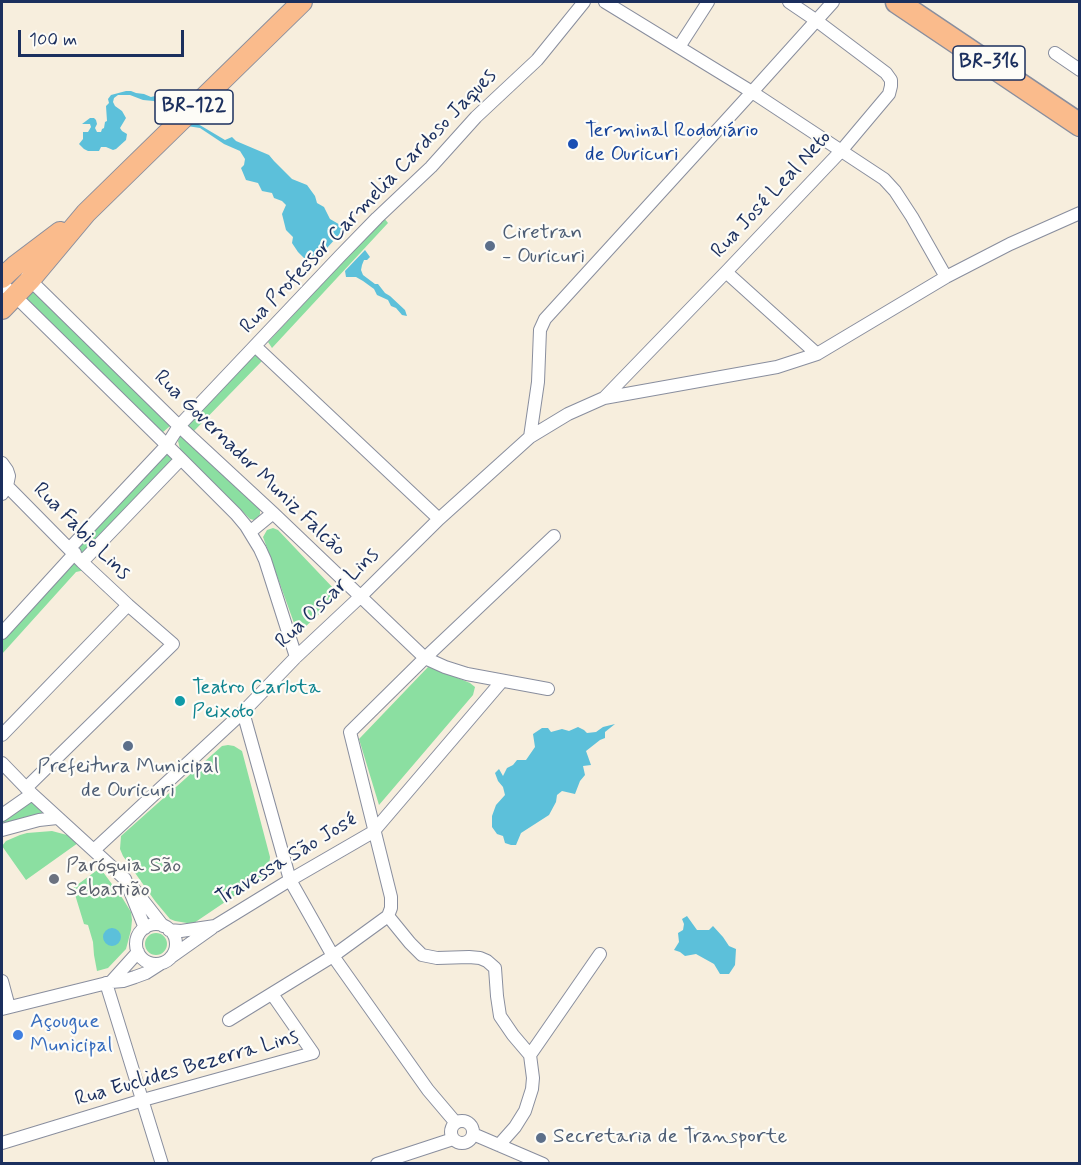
<!DOCTYPE html>
<html>
<head>
<meta charset="utf-8">
<style>
	body { margin:0 }
	#map { position:relative; width:1081px; height:1165px; overflow:hidden; background:#f7eedd; font-family:Mynerve,sans-serif }
	canvas { display:block }
	.frame { position:absolute; inset:0; border:3px solid #1b2f5e; pointer-events:none }
	.scale { position:absolute; left:18px; top:30px; width:166px; height:27px; box-sizing:border-box; border:3px solid #1b2f5e; border-top:0; padding-left:8px; font-size:18px; line-height:21px; white-space:nowrap; color:#1b2f5e; -webkit-text-stroke:4px #fdfcf7; paint-order:stroke }
</style>
</head>
<body>
<div id="map">
<canvas width="1081" height="1165"></canvas>
<div class="frame"></div>
<div class="scale">100 m</div>
</div>
<script>
const c = document.querySelector('canvas').getContext('2d');
c.lineJoin = 'round';
function paint(path, color) {
  c.fillStyle = color;
  c.fill(path, 'evenodd');
}
function toPath(rows) {
  const path = new Path2D();
  for (const r of rows) {
    if (r.length === 3) {
      path.moveTo(r[0] + r[2], r[1]);
      path.arc(r[0], r[1], r[2], 0, 2 * Math.PI);
      continue;
    }
    path.moveTo(r[0], r[1]);
    for (let i = 2; i < r.length; i += 2) path.lineTo(r[i], r[i + 1]);
  }
  return path;
}
function trace(path, color, width, dash) {
  c.strokeStyle = color;
  c.lineWidth = width;
  c.lineCap = dash ? 'butt' : 'round';
  c.setLineDash(dash || []);
  c.stroke(path);
}
function drawText(font, color, halo, rows, align = 'center') {
  c.font = font + ' Mynerve,sans-serif';
  c.lineWidth = 4.5;
  c.setLineDash([]);
  c.textBaseline = 'middle';
  c.strokeStyle = halo;
  c.fillStyle = color;
  for (const [text, x, y, turn = 0] of rows) {
    c.save();
    c.translate(x, y);
    c.rotate((+turn || 0) * Math.PI / 180);
    c.textAlign = isNaN(turn) ? turn : align;
    if (halo) c.strokeText(text, 0, 0);
    c.fillText(text, 0, 0);
    c.restore();
  }
}
paint(toPath([
	[384,218,388,223,272,348,268,342],
	[30,286,170,426,162,433,21,294],
	[255,353,262,361,193,432,186,425],
	[184,436,187,437,260,510,260,514,258,518,254,520,250,519,180,449,178,441,180,437],
	[168,453,172,457,172,460,84,554,80,552,78,547],
	[273,528,278,530,335,590,336,596,332,602,305,627,296,626,294,623,263,537,267,530],
	[73,560,85,570,76,572,2,654,2,638],
	[428,667,431,667,470,683,475,687,473,695,379,805,359,739],
	[228,745,234,746,242,751,270,857,269,867,265,875,194,923,187,923,175,921,170,919,155,901,123,856,120,849,121,836,222,746],
	[29,802,33,803,43,813,42,815,30,816,5,823,2,822,2,820],
	[52,831,67,835,78,843,26,880,2,846,6,841,20,835,27,833],
	[100,868,123,899,131,912,132,920,131,930,126,949,108,968,97,971,94,955,93,942,88,925,84,924,73,888],
	[156,944,11]
]), '#8bdfa1');
paint(toPath([
	[126,91,131,91,136,93,144,94,151,97,155,96,165,100,169,97,172,98,175,100,177,107,180,109,173,116,168,110,163,111,154,101,143,100,130,95,118,95,114,98,113,102,115,106,122,111,126,118,120,128,122,131,127,134,126,140,116,149,113,150,106,147,101,147,99,151,88,151,84,149,79,144,83,139,83,132,88,132,91,127,90,124,82,124,90,118,94,118,96,120,97,124,95,128,97,132,101,132,102,129,104,128,105,122,107,121,106,106,109,103,108,99,111,95],
	[193,121,225,140,232,137,236,141,269,155,274,161,292,179,307,185,315,196,317,203,324,207,330,219,342,226,344,229,319,257,312,260,304,258,298,252,292,243,293,237,286,230,282,214,286,205,282,201,274,198,272,193,262,191,258,183,246,180,241,168,244,165,245,159,240,151,224,144,200,128,187,126],
	[365,250,370,257,367,260,364,260,362,265,361,270,363,275,375,284,378,284,385,293,390,296,405,310,407,316,402,315,396,308,391,306,388,300,377,295,374,289,363,281,356,277,346,277,345,271],
	[615,724,605,732,605,738,600,740,586,751,591,765,583,766,585,775,580,781,575,794,562,791,557,795,556,802,549,815,521,833,516,845,511,845,505,843,503,836,497,834,492,827,492,816,496,805,505,795,503,787,498,781,495,773,499,769,503,776,507,768,513,765,517,760,526,760,535,747,533,734,542,728,548,728,551,732,562,729,569,731,578,727,584,730,587,733,596,732,603,727],
	[687,916,697,930,709,930,713,926,723,937,729,946,736,949,735,965,729,974,720,974,714,964,696,954,685,956,680,952,674,950,679,942,678,933,683,930,684,924,682,919],
	[112,937,9]
]), '#5cc0da');
const street = toPath([
	[605,2,752,92,884,179,895,191,912,217,946,277],
	[679,47,708,2],
	[1055,53,1080,70],
	[726,272,817,354],
	[27,277,179,426,273,513,425,658,445,667,467,674,548,689],
	[2,284,15,296,181,459,236,514,246,526,260,549,265,560,296,657],
	[255,346,439,519],
	[604,398,726,272,841,151,889,94,891,86,891,80,886,73,817,21,789,2],
	[530,437,538,382,540,330,545,319,752,92,833,2],
	[2,463,7,470,9,476,7,486,2,494],
	[7,486,82,562,128,605,173,644,26,788],
	[250,532,273,513],
	[70,548,167,445,179,426,340,256,377,218,431,167,476,117,537,60,584,2],
	[82,562,181,459],
	[2,633,75,553],
	[243,712,290,880,333,956,428,1090,456,1123],
	[2,735,128,605],
	[2,763,32,794,125,879,145,928],
	[2,815,32,794],
	[2,830,39,820,57,818],
	[94,850,243,712,296,657,360,597,439,519,530,437,568,414,604,398,777,367,817,354,946,277,1010,244,1080,213],
	[134,889,163,926],
	[388,916,410,943,422,955,437,958,469,957,480,958,487,961,495,968,497,996,500,1016,513,1035,530,1055,533,1078,532,1089,525,1111,515,1127,499,1145],
	[156,944,20],
	[169,930,181,931,215,926,290,880,373,832,502,681],
	[171,957,212,928],
	[2,981,9,1007],
	[111,982,138,952],
	[106,983,162,1164],
	[2,1009,111,982,123,981,135,977,146,973,160,964],
	[229,1020,333,956,388,916,391,908,391,897,350,732,425,658,554,536],
	[530,1055,600,954],
	[462,1132,11],
	[473,1134,543,1164],
	[2,1143,143,1100,313,1053,272,994],
	[377,1164,453,1139]
]);
const primary = toPath([
	[2,278,15,266,60,232],
	[2,309,30,280,86,213,302,2]
]);
const highway = toPath([
	[897,2,1080,125]
]);
trace(street, '#898e9e', 14);
trace(primary, '#898e9e', 22);
trace(highway, '#898e9e', 25);
trace(street, '#fff', 12);
trace(primary, '#fabb8c', 20);
trace(highway, '#fabb8c', 22);
for (const [x, y, r, color] of [
	[573,144,6,"#1a4fb4"],
	[490,246,6,"#5c6f8a"],
	[180,701,6,"#0f9aa8"],
	[128,746,6,"#5c6f8a"],
	[54,879,6,"#6b7280"],
	[18,1035,6,"#3f7fe0"],
	[541,1138,6,"#5c6f8a"]
]) {
  const dot = new Path2D();
  dot.arc(x, y, r, 0, 2 * Math.PI);
  c.fillStyle = color;
  c.fill(dot);
  trace(dot, '#fdfcf7', 2);
}
for (const [x, y, w] of [
	[989,63,72],
	[194,107,78]
]) {
  const box = new Path2D();
  box.roundRect(x - w / 2, y - 17, w, 34, 4.5);
  c.fillStyle = '#fdfcf7';
  c.fill(box);
  trace(box, '#1b2f5e', 1.5);
}
drawText('bold 20px', '#1b2f5e', null, [
	["BR-316",989,63],
	["BR-122",194,107]
]);
drawText('21px', '#164399', '#fdfcf7', [
	["Terminal Rodoviário",585,132],
	["de Ouricuri",585,156]
], 'left');
drawText('21px', '#1b2f5e', '#fdfcf7', [
	["Rua José Leal Neto",772,195,-47],
	["Rua Professor Carmelia Cardoso Jaques",369,202,-46],
	["Rua Governador Muniz Falcão",249,464,44],
	["Rua Fabio Lins",81,532,45],
	["Rua Oscar Lins",328,599,-44],
	["Travessa São José",287,860,-31],
	["Rua Euclides Bezerra Lins",187,1069,-16]
]);
drawText('21px', '#4e5e75', '#fdfcf7', [
	["Ciretran",502,234],
	["- Ouricuri",502,258],
	["Prefeitura Municipal",128,768,"center"],
	["de Ouricuri",128,792,"center"],
	["Secretaria de Transporte",553,1138]
], 'left');
drawText('21px', '#0d838f', '#fdfcf7', [
	["Teatro Carlota",192,689],
	["Peixoto",192,713]
], 'left');
drawText('21px', '#5b616d', '#fdfcf7', [
	["Paróquia São",66,867],
	["Sebastião",66,891]
], 'left');
drawText('21px', '#366cbe', '#fdfcf7', [
	["Açougue",30,1023],
	["Municipal",30,1047]
], 'left');
</script>
</body>
</html>
